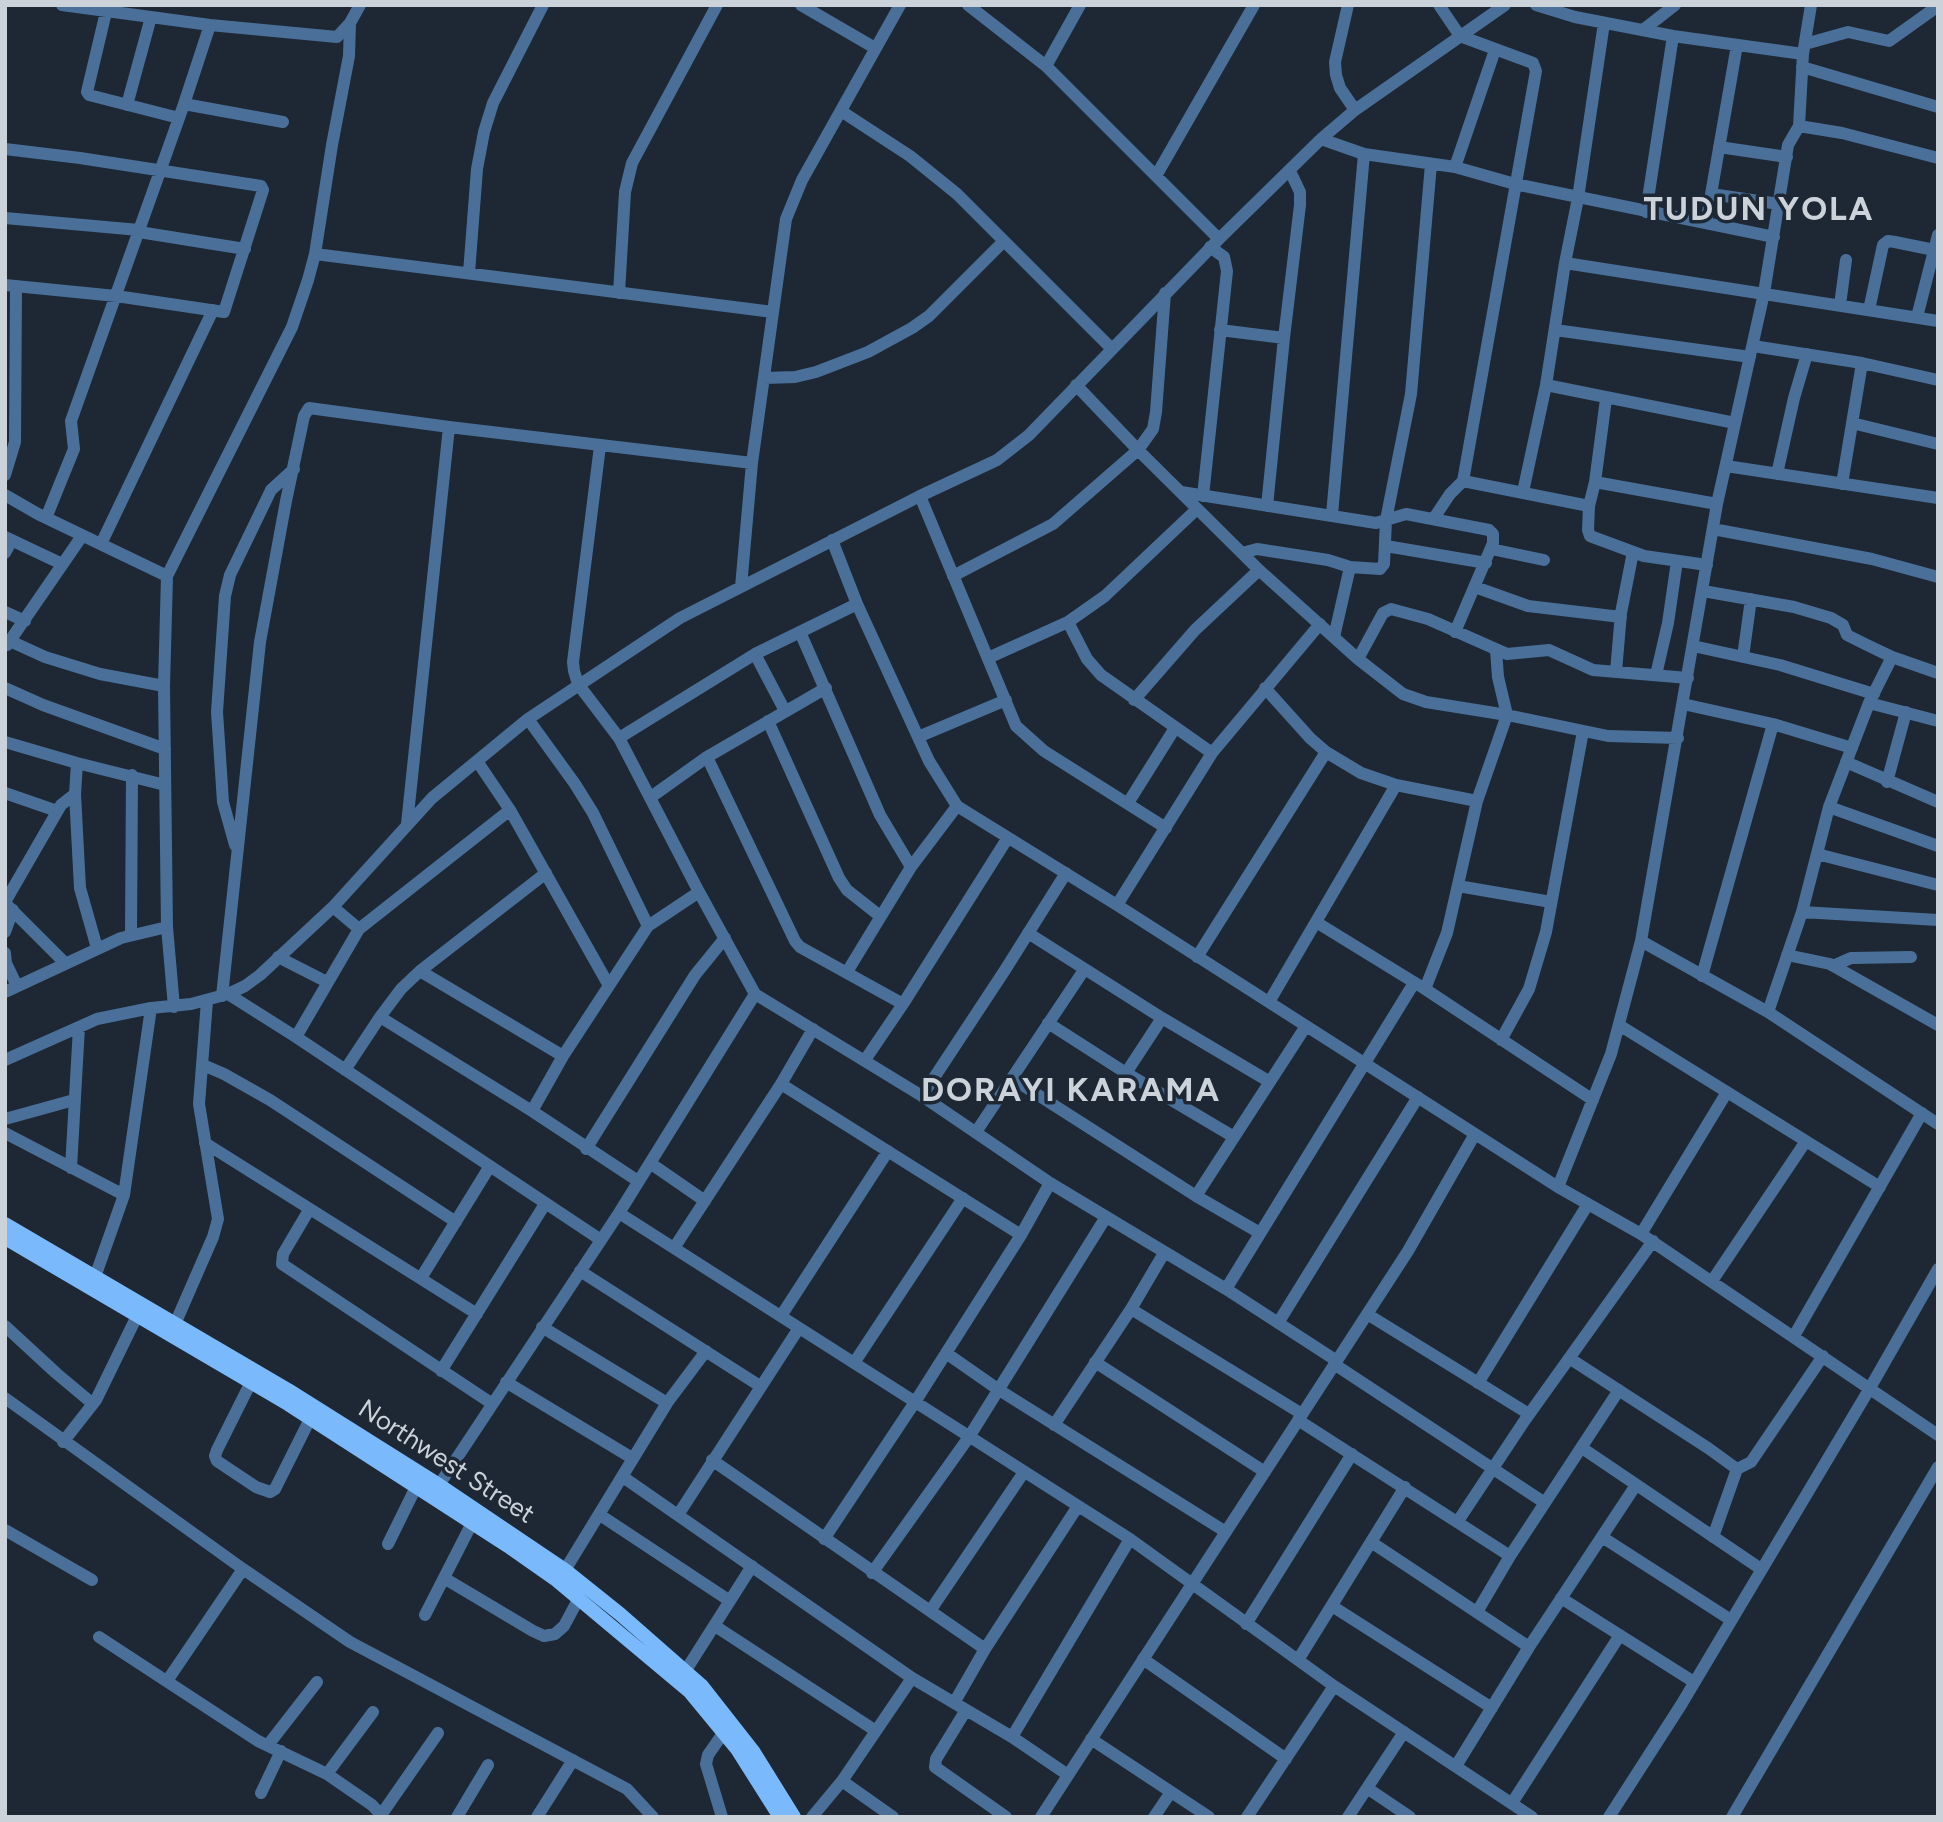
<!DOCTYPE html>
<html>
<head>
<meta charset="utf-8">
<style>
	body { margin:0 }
	#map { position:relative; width:1943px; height:1822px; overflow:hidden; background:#1d2834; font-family:Figtree,sans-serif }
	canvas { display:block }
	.frame { position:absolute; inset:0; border:7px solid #cbd2da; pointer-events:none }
</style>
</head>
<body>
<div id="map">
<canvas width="1943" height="1822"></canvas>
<div class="frame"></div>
</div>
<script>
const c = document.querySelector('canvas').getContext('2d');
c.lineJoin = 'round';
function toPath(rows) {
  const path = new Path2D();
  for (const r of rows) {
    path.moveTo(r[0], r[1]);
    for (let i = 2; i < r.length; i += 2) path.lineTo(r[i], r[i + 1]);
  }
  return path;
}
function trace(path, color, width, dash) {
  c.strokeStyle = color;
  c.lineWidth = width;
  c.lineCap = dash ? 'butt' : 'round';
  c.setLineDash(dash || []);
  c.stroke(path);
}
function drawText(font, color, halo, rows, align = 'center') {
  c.font = font + ' Figtree,sans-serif';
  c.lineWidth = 7;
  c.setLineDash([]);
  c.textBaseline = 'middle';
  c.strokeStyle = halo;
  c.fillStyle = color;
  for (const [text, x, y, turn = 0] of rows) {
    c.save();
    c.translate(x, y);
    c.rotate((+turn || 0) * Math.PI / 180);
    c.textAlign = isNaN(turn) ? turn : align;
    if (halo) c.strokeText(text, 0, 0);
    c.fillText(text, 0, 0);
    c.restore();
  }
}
trace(toPath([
	[62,5,210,25,337,37,350,23,360,5],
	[801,5,875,48],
	[968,5,1046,66,1219,239],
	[1348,5,1335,62,1336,75,1340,88,1355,110],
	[1536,5,1575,17,1673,36,1803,54],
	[106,12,87,92,89,95,179,118],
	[1643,30,1675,5],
	[1805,44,1848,32,1889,41,1938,6],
	[1046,66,1080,5],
	[1802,67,1938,107],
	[184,104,283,122],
	[127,105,151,17],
	[841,111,910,156,957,194,1111,348],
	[1799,126,1842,133,1938,158],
	[1321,139,1364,154,1455,167,1515,184,1774,237],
	[1719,147,1787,157],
	[5,149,80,158,261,186,263,190,224,312,116,296,5,285],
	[1455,167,1495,50],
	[1156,176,1254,5],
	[1711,194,1779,204],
	[1646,212,1673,36],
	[5,218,139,230],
	[1706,223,1737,45],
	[139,232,245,249],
	[315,254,773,312],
	[1565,263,1938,321],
	[469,273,477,169,484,132,493,103,543,5],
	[619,293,625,192,632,163,717,5],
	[1840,305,1846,260],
	[1869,310,1883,245,1888,241,1895,242,1934,250],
	[1917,317,1938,235],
	[1220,330,1284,338],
	[1555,330,1750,357],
	[1753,346,1862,363,1938,380],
	[764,378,795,377,816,372,868,352,912,328,929,316,1004,241],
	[1076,385,1138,450,1259,570,1358,659,1403,694,1426,702,1507,715,1608,736,1678,738],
	[1546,385,1735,423],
	[1606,399,1595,482,1589,506,1588,530,1590,536,1644,556,1707,565],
	[1852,423,1938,444],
	[600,446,573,662,574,671,578,684,619,738,699,892,755,994,922,1096,1050,1183,1226,1289,1337,1361],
	[1726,466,1938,498],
	[1777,474,1794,398,1807,354],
	[5,475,15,442,16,286],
	[1463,481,1589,506],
	[1595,482,1717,504],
	[1842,484,1862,363],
	[1181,492,1376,523,1406,514,1489,530,1493,534,1493,543,1455,632],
	[1523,492,1546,385,1565,263,1578,198,1604,23],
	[5,495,38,514,167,576],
	[920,496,1016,726,1044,751,1166,828],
	[1203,496,1227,271,1224,257,1210,247],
	[1267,506,1284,338,1300,205,1300,192,1290,171],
	[1332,515,1364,154],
	[46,518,74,449,71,421,184,104,210,25],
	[1434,518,1450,494,1463,481,1536,71,1533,63,1460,36,1439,5],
	[1713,529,1872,559,1938,577],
	[5,537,62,564],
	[832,540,857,604,929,761,957,806,1117,905,1558,1187,1641,1234,1938,1435],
	[101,544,213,310],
	[1386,546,1486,563],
	[1491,549,1544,560],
	[5,553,12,540],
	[1242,553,1257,549,1328,560,1350,567,1380,569,1384,564,1386,520,1411,394,1431,164],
	[953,576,1053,524,1138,450,1153,429,1156,412,1165,293],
	[741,587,752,463,786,219,802,180,900,5],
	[1475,587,1528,606,1621,617],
	[1703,591,1794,607,1831,618,1843,625,1847,635,1865,644,1892,657,1938,673],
	[5,612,25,621],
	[1068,622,1087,659,1101,675,1212,753],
	[800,632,880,815,911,867],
	[1334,637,1350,567],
	[10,641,45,657,100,674,164,686],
	[7,645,82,536],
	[1693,646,1780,665,1874,694],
	[755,654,785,711],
	[1743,657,1751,599],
	[988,658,1068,622,1105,596,1197,509],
	[1358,659,1383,613,1391,609,1428,619,1507,654,1549,650,1593,670,1688,678],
	[1616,672,1621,613,1633,552],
	[1656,675,1668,623,1677,561],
	[5,688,43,705,165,749],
	[1265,688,1310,738,1326,752,1361,773,1396,785,1477,801],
	[1134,700,1195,630,1259,570],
	[1869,703,1938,721],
	[1683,704,1773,724,1852,748],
	[528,719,575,784,593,813,648,926],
	[768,721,839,878,847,890,880,916],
	[918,737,1006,700],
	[619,738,755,654,857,604],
	[5,742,77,763,165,785],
	[707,757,795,941,800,947,903,1004],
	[477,761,510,810,608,984],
	[1846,762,1938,802],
	[77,763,75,794,80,888,97,948],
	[1887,782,1906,712],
	[5,793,57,811],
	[651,797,707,757,826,688],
	[1128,803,1175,728],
	[1829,807,1938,846],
	[407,824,449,427],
	[235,845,223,802,217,712,225,596,230,575,271,490,294,469],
	[1817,854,1938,885],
	[1458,886,1551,902],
	[5,902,61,805,75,794],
	[5,903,65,963],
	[1117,905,1212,753,1320,624],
	[333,907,359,929],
	[1802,912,1938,920],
	[1316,922,1425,989,1593,1100],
	[5,932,13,910],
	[1028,933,1162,1018,1270,1082],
	[131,935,132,775],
	[1641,941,1768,1012,1938,1124],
	[5,953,6,963,17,986],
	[1787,955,1830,964,1938,1025],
	[278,957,327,982],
	[1197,957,1326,752],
	[1833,966,1851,958,1911,957],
	[420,971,563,1056],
	[847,972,911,867,957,806],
	[1702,976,1773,724],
	[1425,989,1447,933,1477,801,1507,715,1498,677,1496,650],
	[5,992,121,938,167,927],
	[228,994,296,1037,601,1240],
	[222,996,260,642,286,501,304,416,309,408,449,427,752,463],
	[1269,1002,1396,785],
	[174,1007,167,927,164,686,167,576,292,327,308,280,315,254,332,145,349,56,350,23],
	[1768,1012,1802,912,1829,807,1869,703,1892,657],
	[380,1017,532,1111,638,1181],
	[1048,1023,1126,1073,1234,1137],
	[1619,1025,1880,1187],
	[296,1037,359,929,510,810],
	[1501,1040,1529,989,1546,932,1583,731],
	[5,1060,97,1019,151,1008,191,1004,228,994,245,986,260,975,333,907,432,798,528,719,680,618,920,496,997,460,1029,435,1219,239,1321,139,1355,110,1505,5],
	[865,1060,903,1004,1007,839],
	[203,1065,224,1074,270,1100,456,1222],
	[345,1070,380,1017,401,989,420,971,546,873],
	[1126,1073,1162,1018],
	[1013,1079,1196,1196,1260,1233],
	[781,1084,1021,1235],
	[922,1096,1005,970,1066,873],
	[532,1111,563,1056,648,926,699,892],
	[5,1119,74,1100],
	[976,1132,1084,970],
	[5,1133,124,1195],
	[205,1143,477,1314],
	[586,1149,695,975,725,938],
	[650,1163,705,1201],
	[71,1168,79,1027],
	[1558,1187,1611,1054,1641,941,1717,504,1764,293,1788,145,1799,126,1803,54,1811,5],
	[1196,1196,1306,1026],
	[309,1210,283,1254,282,1264,491,1403],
	[619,1213,1130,1539,1334,1686,1532,1817],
	[1641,1234,1727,1092],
	[674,1248,781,1084,813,1029],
	[580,1271,760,1386],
	[95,1277,124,1195,151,1008],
	[421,1278,490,1166],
	[1712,1281,1806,1141],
	[1226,1289,1414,983],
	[1131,1309,1302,1414],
	[1367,1314,1529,1414],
	[781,1316,888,1151],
	[1278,1323,1418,1097],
	[175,1324,213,1237,218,1219,199,1104,207,1001],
	[5,1326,56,1373,93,1404],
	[542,1327,667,1403],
	[1794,1336,1922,1113],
	[946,1353,999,1390,1226,1532],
	[1569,1358,1708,1448,1737,1469],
	[1095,1362,1265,1472],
	[854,1363,963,1198],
	[1334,1364,1545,1503],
	[441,1371,545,1204],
	[251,1382,217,1450,215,1456,217,1461,256,1487,270,1492,275,1489,310,1419],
	[506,1382,632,1458],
	[1478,1383,1588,1204],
	[5,1398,243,1569,350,1642,627,1789,653,1817],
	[1298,1420,1510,1556],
	[1054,1425,1131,1309,1164,1253],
	[63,1442,96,1400,137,1316],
	[1582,1448,1761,1569],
	[712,1460,985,1649],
	[1737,1469,1751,1462,1823,1356],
	[623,1477,912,1678,1012,1737,1068,1775],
	[439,1485,619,1213,755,994],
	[600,1515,730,1601],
	[678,1515,799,1328],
	[1458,1521,1525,1420,1653,1241],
	[5,1530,92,1580],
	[1602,1537,1731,1620],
	[1713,1537,1737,1469],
	[824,1539,915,1402,1021,1235,1050,1183],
	[1371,1542,1529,1647],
	[388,1544,416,1487],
	[565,1570,667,1403,706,1351],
	[872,1573,969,1437,1106,1217],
	[444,1578,533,1631,544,1636,555,1634,564,1626,579,1598],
	[1561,1598,1694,1682],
	[1332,1606,1492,1708],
	[930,1611,1024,1472],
	[1477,1612,1510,1556,1619,1390],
	[425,1615,472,1523],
	[1246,1624,1352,1454],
	[715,1626,876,1731],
	[99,1637,258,1741,327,1774,372,1805,383,1817],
	[1143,1659,1286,1759],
	[1298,1660,1405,1487],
	[686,1670,752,1566],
	[167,1681,243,1569],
	[954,1703,985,1649,1078,1506],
	[966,1710,936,1759,935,1767,1006,1817],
	[1012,1737,1130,1539],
	[1091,1739,1209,1817],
	[268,1745,317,1682],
	[1456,1766,1529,1647,1636,1485],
	[327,1774,373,1712],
	[842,1781,893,1817],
	[1367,1788,1410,1817],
	[261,1793,281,1751],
	[1512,1803,1620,1635],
	[381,1815,438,1733],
	[457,1817,488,1765],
	[537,1817,573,1760],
	[722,1817,706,1764,708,1755,724,1732],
	[812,1817,842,1781,912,1678],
	[1041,1817,1408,1251,1475,1134],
	[1154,1817,1171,1792],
	[1247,1817,1334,1686],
	[1348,1817,1404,1732],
	[1609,1817,1681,1705,1870,1388,1938,1269],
	[1732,1817,1938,1467]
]), '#4a7099', 12);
trace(toPath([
	[5,1224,288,1390,439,1485,565,1570,620,1614,702,1686,753,1751,794,1817],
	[5,1238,288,1404,508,1546,555,1579,690,1692,737,1749,780,1817]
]), '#79b9fc', 14);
drawText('26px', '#cbd2da', '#1d2834', [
	["Northwest Street",446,1462,33]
]);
c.letterSpacing = '2px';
drawText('bold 33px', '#cbd2da', '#1d2834', [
	["TUDUN YOLA",1759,210],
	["DORAYI KARAMA",1071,1091]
]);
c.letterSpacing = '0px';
</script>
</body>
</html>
